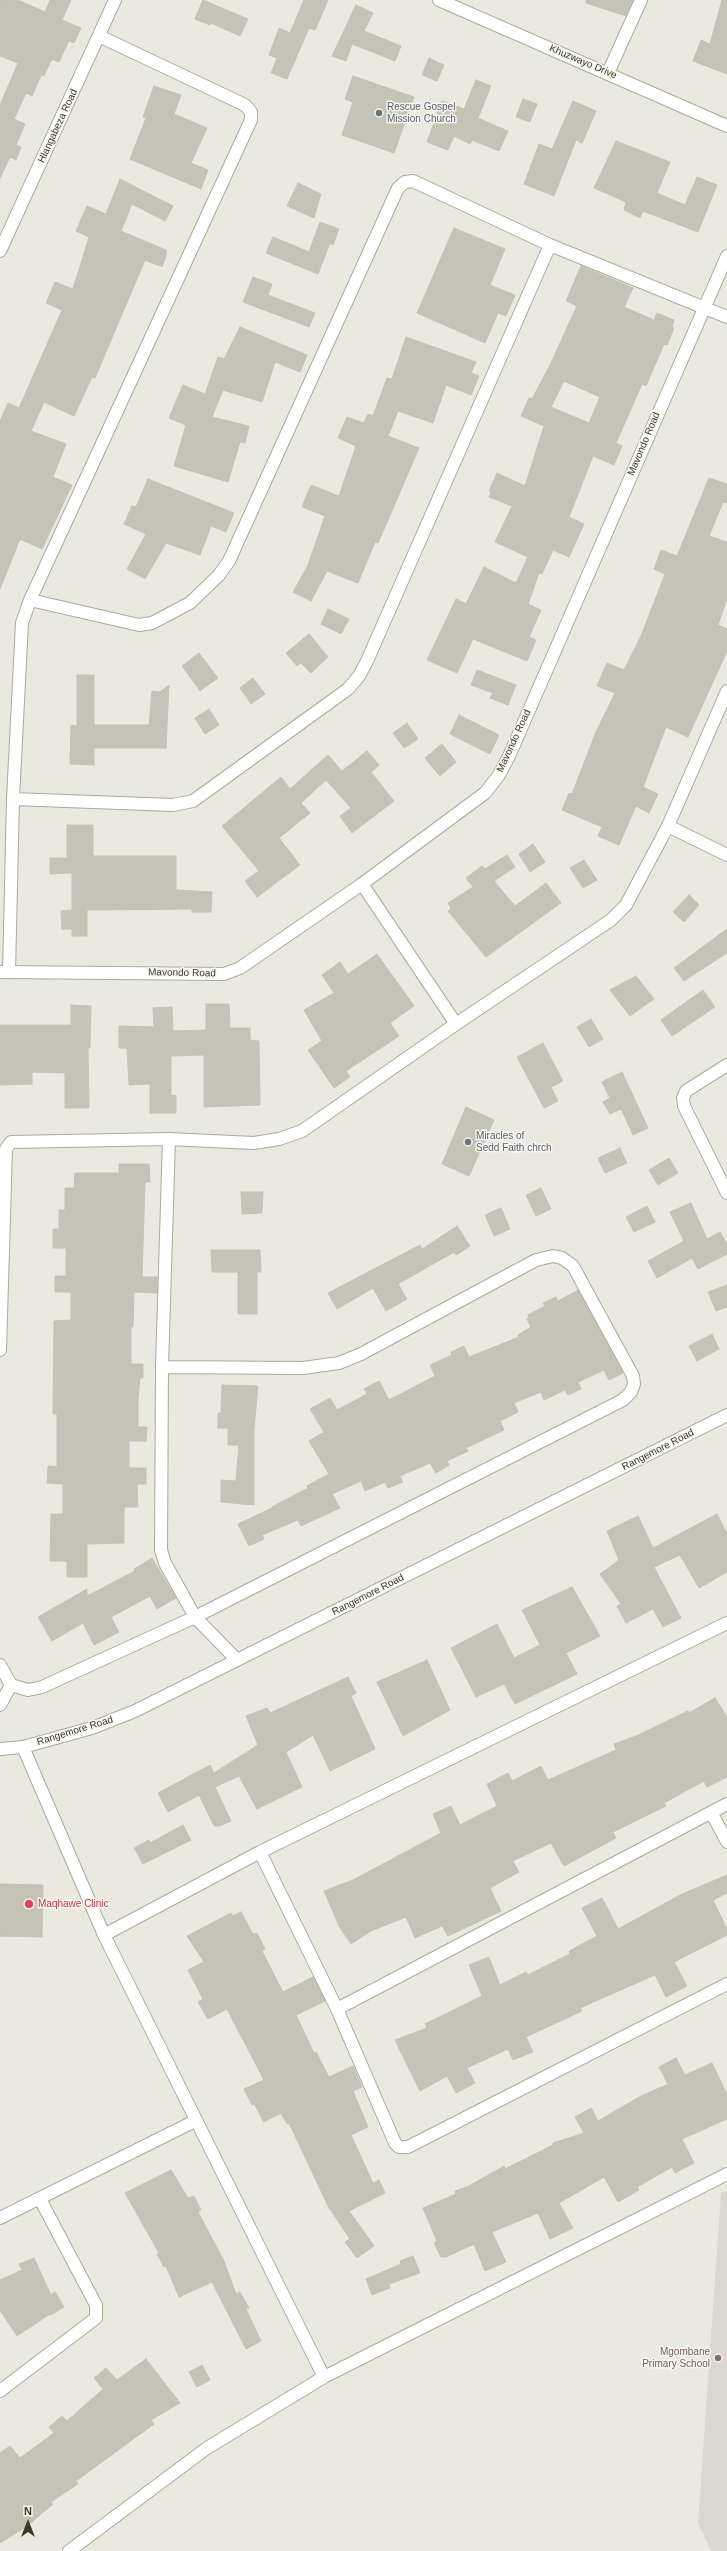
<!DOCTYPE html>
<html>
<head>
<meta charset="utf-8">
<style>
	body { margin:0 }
	#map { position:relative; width:727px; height:2551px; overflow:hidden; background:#eae9e0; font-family:Arial,sans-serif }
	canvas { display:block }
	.north { position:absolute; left:8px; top:2503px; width:40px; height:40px; -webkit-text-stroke:3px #f7f6f0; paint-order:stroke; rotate:0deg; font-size:11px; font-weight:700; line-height:16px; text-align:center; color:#393a21 }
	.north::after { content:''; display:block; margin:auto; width:14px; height:18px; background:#393a21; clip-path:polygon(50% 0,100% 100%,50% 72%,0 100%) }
</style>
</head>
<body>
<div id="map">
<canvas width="727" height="2551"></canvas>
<div class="north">N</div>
</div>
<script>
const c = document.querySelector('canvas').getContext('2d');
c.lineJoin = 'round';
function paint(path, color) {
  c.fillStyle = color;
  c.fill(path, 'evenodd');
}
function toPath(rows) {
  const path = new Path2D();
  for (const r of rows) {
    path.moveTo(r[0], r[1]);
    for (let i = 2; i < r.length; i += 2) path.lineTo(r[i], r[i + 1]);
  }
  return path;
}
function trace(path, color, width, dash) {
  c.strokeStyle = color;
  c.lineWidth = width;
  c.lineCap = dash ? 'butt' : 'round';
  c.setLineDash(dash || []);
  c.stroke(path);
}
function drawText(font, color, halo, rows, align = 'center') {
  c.font = font + ' Arial,sans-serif';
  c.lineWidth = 3;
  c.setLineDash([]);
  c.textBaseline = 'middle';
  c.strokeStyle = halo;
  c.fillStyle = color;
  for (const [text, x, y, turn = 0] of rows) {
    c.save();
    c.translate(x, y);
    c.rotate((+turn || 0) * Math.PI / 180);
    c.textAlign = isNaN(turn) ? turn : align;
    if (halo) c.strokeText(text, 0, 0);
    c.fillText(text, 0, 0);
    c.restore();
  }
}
paint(toPath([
	[727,2191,727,2551,711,2551,698,2523,721,2193]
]), '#dad8ce');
const building = toPath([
	[0,0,18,0,45,12,50,0,71,0,62,20,81,28,74,43,69,41,59,62,52,59,44,76,41,75,32,96,26,93,14,119,25,124,16,145,21,147,16,160,10,157,0,178,0,105,18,63,0,56,0,0],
	[203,0,248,19,240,36,211,23,210,25,195,19,203,0],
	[304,0,328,0,315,30,309,28,287,79,271,73,277,58,269,55,279,28,290,33,304,0],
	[586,0,633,0,626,16,586,3,586,0],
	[722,0,727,0,727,74,693,61,701,40,710,44,722,0],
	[356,5,373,13,364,31,401,46,395,61,352,44,346,61,332,56,356,5],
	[429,58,444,65,437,81,422,75,429,58],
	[353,76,414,97,394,153,342,135,353,102,345,99,353,76],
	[476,80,491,86,478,118,508,131,499,151,472,140,470,144,454,136,448,150,427,142,442,101,464,109,476,80],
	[154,86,181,95,174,114,207,128,191,163,208,170,201,189,130,159,146,118,143,117,154,86],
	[523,99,537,104,530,122,516,117,523,99],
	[573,101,596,111,582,143,576,140,554,196,524,184,539,144,552,149,573,101],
	[616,141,670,162,657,193,685,205,697,177,717,185,698,232,643,211,640,218,624,210,626,202,594,188,616,141],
	[120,179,173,206,165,221,132,204,121,231,166,250,166,256,162,267,145,260,95,378,92,377,74,416,44,402,31,431,66,444,53,477,72,485,42,549,20,539,0,589,0,421,8,403,19,408,62,310,46,303,55,282,73,289,89,237,76,231,87,206,106,214,120,179],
	[298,183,321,194,314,218,287,206,298,183],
	[320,222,339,229,333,245,330,243,318,274,266,253,273,237,309,252,320,222],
	[454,228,505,249,490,285,515,295,506,316,498,313,485,343,417,313,454,228],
	[581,266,633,288,624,307,654,320,657,313,674,320,672,327,674,328,667,345,664,344,646,386,642,384,616,443,622,446,614,465,593,456,569,517,584,524,569,557,553,550,542,574,539,573,528,604,541,610,529,637,536,640,527,661,473,639,457,673,427,660,456,599,466,604,484,567,516,583,528,557,495,542,512,506,489,497,491,492,489,491,497,473,525,486,544,426,521,416,529,398,532,399,550,365,577,306,566,301,581,266],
	[564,381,600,397,589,423,551,407,564,381],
	[253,277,272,284,268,295,315,313,309,327,243,302,253,277],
	[240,327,307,355,300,372,275,362,262,402,223,390,212,417,249,426,245,443,240,442,228,482,174,466,186,425,169,418,183,385,205,394,218,357,224,359,240,327],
	[406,337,476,362,471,373,479,376,471,395,446,385,433,423,398,411,388,436,419,448,378,543,375,542,358,583,327,571,311,601,293,592,308,565,325,516,302,507,311,485,339,496,356,446,338,438,347,417,364,423,368,414,373,416,387,378,392,379,406,337],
	[709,478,727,484,727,503,723,502,709,536,727,542,727,598,718,625,727,629,727,651,688,737,666,727,643,787,658,794,649,813,636,806,619,845,598,836,602,827,562,810,569,793,572,794,596,732,615,693,597,686,607,663,624,670,641,636,665,574,654,569,661,550,677,556,709,478],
	[148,479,234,513,226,532,211,526,200,555,166,543,145,579,127,569,146,534,124,524,132,506,136,507,148,479],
	[328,609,349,619,341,634,321,624,328,609],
	[309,634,328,657,311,673,301,663,297,666,286,653,309,634],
	[199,653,218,678,200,691,182,666,199,653],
	[477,670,516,685,508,705,490,698,493,693,471,685,477,670],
	[77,675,94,675,94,725,149,725,152,691,160,692,169,685,166,748,94,748,94,765,70,764,71,725,77,726,77,675],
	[253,678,265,694,251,704,240,688,253,678],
	[209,709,219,725,205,734,195,718,209,709],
	[459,715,499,735,490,754,450,734,459,715],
	[407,723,418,739,404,748,393,733,407,723],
	[442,744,456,762,440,776,425,758,442,744],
	[367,751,379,765,371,772,394,801,352,833,340,816,351,808,326,780,301,803,310,813,279,838,300,865,257,897,245,881,259,871,222,826,281,777,290,789,328,755,342,771,367,751],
	[67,825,93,825,93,856,176,856,176,890,212,892,211,912,192,912,192,909,87,910,87,936,72,936,72,929,62,929,61,911,72,910,72,873,50,874,50,858,67,858,67,825],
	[533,844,545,862,530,872,519,854,533,844],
	[507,855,515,867,494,881,515,906,546,883,561,903,486,957,448,911,451,908,448,903,473,887,466,878,482,866,485,869,507,855],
	[584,860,597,880,583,888,570,868,584,860],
	[689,895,699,905,684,922,673,912,689,895],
	[727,929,727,953,684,981,674,968,727,929],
	[377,954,414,1006,390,1023,399,1036,346,1071,350,1077,334,1088,308,1050,322,1041,304,1010,334,993,322,975,340,962,348,974,377,954],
	[636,976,654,999,630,1016,610,990,636,976],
	[703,990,715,1007,672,1036,661,1020,703,990],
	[206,1004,229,1004,230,1028,250,1028,250,1040,259,1041,260,1105,204,1107,204,1055,171,1056,171,1095,176,1096,176,1113,150,1113,150,1084,129,1085,127,1048,119,1048,119,1026,154,1027,153,1008,172,1007,173,1031,206,1030,206,1004],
	[71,1005,91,1006,90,1048,88,1048,89,1108,65,1108,65,1073,32,1072,32,1084,0,1085,0,1025,71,1025,71,1005],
	[591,1019,603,1039,589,1047,577,1027,591,1019],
	[543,1043,563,1081,551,1087,558,1101,544,1108,517,1057,543,1043],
	[622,1072,648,1128,633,1135,621,1109,610,1114,603,1102,610,1098,602,1082,622,1072],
	[466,1107,494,1120,469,1176,442,1164,466,1107],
	[620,1148,627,1163,605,1173,598,1158,620,1148],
	[669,1158,678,1173,658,1185,649,1170,669,1158],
	[119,1164,149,1164,150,1182,145,1182,142,1277,157,1277,157,1293,134,1292,133,1327,131,1327,131,1364,143,1364,143,1378,140,1378,138,1399,138,1427,147,1427,146,1441,129,1441,129,1468,146,1468,146,1484,137,1484,138,1507,124,1507,124,1543,87,1544,87,1577,67,1577,67,1561,50,1561,51,1514,63,1514,63,1484,47,1483,48,1466,57,1467,57,1414,53,1414,54,1321,71,1320,71,1292,55,1292,55,1276,66,1276,66,1248,53,1248,53,1229,59,1229,59,1210,65,1210,65,1188,74,1188,75,1173,119,1173,119,1164],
	[541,1188,551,1209,536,1216,526,1195,541,1188],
	[241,1192,263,1192,262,1213,242,1214,241,1192],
	[691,1203,707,1239,720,1232,727,1244,727,1254,698,1269,692,1258,657,1278,648,1261,684,1241,670,1212,691,1203],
	[647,1206,655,1222,634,1232,626,1217,647,1206],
	[501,1208,510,1229,494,1236,485,1215,501,1208],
	[457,1226,470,1246,456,1255,454,1252,398,1284,407,1299,386,1311,373,1288,337,1309,328,1293,420,1245,422,1249,457,1226],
	[211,1250,260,1250,261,1272,257,1272,257,1314,238,1314,238,1272,212,1272,211,1250],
	[727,1285,727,1307,716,1311,708,1292,727,1285],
	[578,1290,623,1373,609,1380,604,1370,578,1382,581,1389,568,1395,565,1390,544,1400,541,1392,514,1403,518,1412,500,1421,504,1430,466,1448,468,1451,447,1461,449,1465,436,1473,430,1463,400,1476,403,1482,388,1488,385,1482,365,1491,361,1481,332,1494,340,1508,301,1526,298,1520,262,1535,264,1539,249,1546,238,1524,274,1507,272,1507,308,1488,307,1486,329,1474,309,1441,324,1432,310,1409,330,1398,337,1410,367,1394,364,1389,379,1381,389,1400,435,1376,430,1365,452,1355,451,1352,464,1346,469,1357,519,1337,518,1335,531,1327,527,1319,529,1318,528,1315,545,1306,543,1303,556,1297,558,1301,578,1290],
	[712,1334,719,1349,697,1361,689,1346,712,1334],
	[222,1385,258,1386,254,1429,254,1505,221,1502,221,1480,236,1481,239,1445,228,1445,228,1428,218,1428,218,1413,221,1413,222,1385],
	[717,1514,727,1534,727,1572,699,1588,680,1555,654,1567,681,1618,663,1627,653,1609,626,1623,617,1606,621,1604,600,1574,619,1560,607,1531,638,1516,653,1548,717,1514],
	[152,1558,176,1598,157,1609,150,1596,111,1617,119,1632,94,1645,83,1623,52,1641,38,1617,87,1589,87,1596,135,1571,134,1569,152,1558],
	[572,1587,600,1636,566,1653,577,1674,515,1704,504,1684,476,1697,451,1648,497,1624,514,1658,540,1645,522,1610,572,1587],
	[427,1660,450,1710,403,1736,377,1682,427,1660],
	[348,1677,356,1693,351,1696,375,1749,330,1771,313,1735,286,1752,302,1787,257,1809,239,1776,215,1787,231,1821,220,1826,214,1826,199,1795,168,1812,158,1793,210,1765,214,1773,258,1745,246,1716,267,1708,270,1713,348,1677],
	[715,1698,727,1717,727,1777,707,1787,704,1781,664,1803,666,1806,613,1832,616,1838,564,1866,551,1843,513,1861,519,1872,490,1888,501,1911,448,1936,442,1926,415,1938,406,1917,371,1931,351,1944,339,1926,324,1891,353,1880,441,1833,433,1814,451,1806,460,1825,497,1806,487,1784,508,1773,512,1781,541,1766,548,1780,616,1750,614,1744,636,1736,688,1711,689,1713,715,1698],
	[183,1825,191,1840,143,1864,134,1848,149,1840,150,1843,183,1825],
	[727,1875,727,1893,713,1900,727,1929,727,1935,674,1962,687,1986,666,1997,655,1975,580,2008,582,2011,526,2037,533,2052,513,2060,508,2049,467,2068,475,2083,456,2093,447,2076,420,2091,395,2040,427,2028,425,2024,482,1996,469,1965,489,1957,500,1985,526,1972,528,1975,570,1954,569,1951,597,1936,582,1908,602,1898,618,1929,682,1894,727,1875],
	[0,1884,43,1885,42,1937,0,1936,0,1884],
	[241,1912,253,1934,257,1933,265,1949,262,1951,283,1992,313,1977,325,2001,296,2015,314,2053,316,2052,329,2077,353,2066,362,2087,353,2091,368,2127,351,2135,373,2183,379,2180,385,2193,349,2211,374,2246,357,2258,345,2242,350,2239,328,2206,289,2123,287,2124,281,2113,264,2122,254,2104,252,2105,244,2089,264,2080,227,2009,208,2019,198,2002,203,1999,188,1970,204,1962,187,1936,231,1913,233,1916,241,1912],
	[676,2058,685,2075,712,2063,727,2095,727,2119,682,2139,694,2163,675,2173,672,2167,637,2187,639,2190,618,2202,604,2177,559,2203,573,2228,550,2239,538,2213,492,2232,506,2262,485,2271,474,2244,446,2257,441,2257,434,2243,437,2241,423,2208,456,2194,455,2191,469,2186,504,2166,505,2169,553,2145,553,2143,584,2133,575,2117,591,2108,598,2121,641,2096,668,2084,659,2067,676,2058],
	[171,2170,188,2198,194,2196,201,2210,198,2212,224,2261,236,2294,240,2292,249,2308,246,2309,261,2341,246,2349,212,2282,179,2297,166,2266,164,2267,157,2254,159,2253,125,2193,171,2170],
	[413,2256,420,2273,389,2284,390,2288,372,2295,366,2279,401,2264,400,2261,413,2256],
	[34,2258,51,2295,55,2292,64,2307,51,2315,50,2314,17,2336,0,2310,0,2280,22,2270,19,2264,34,2258],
	[146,2359,180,2403,151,2420,154,2424,76,2481,78,2484,51,2502,53,2504,27,2526,0,2543,0,2453,10,2446,20,2458,54,2433,49,2427,62,2416,67,2421,103,2389,94,2378,106,2368,117,2380,146,2359],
	[202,2365,210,2380,197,2387,189,2372,202,2365]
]);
paint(building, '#c5c3b5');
trace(building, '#c4c2b3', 1);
const minor = toPath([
	[608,73,641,0],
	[0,251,115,0],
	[30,600,139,625,152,623,190,603,219,575,229,561,398,188,405,182,413,181,550,245,727,317],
	[13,799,173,805,193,801,348,689,359,676,367,661,550,245],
	[668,826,727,855],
	[362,884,456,1024],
	[0,972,224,974,240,968,362,884,485,793,499,775,510,754,727,256],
	[9,972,13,799,22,623,30,600,251,120,251,112,245,105,99,36],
	[727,1065,686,1091,683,1098,684,1106,727,1193],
	[169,1139,162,1367,161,1550,165,1563,195,1617,237,1660],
	[0,1350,6,1149,11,1142,169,1139,254,1143,279,1139,302,1131,456,1024,611,920,626,905,668,826,727,691],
	[0,1665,11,1685,28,1690,42,1687,195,1617,623,1400,631,1392,634,1384,633,1376,573,1266,562,1258,553,1256,536,1260,361,1354,339,1363,303,1368,162,1367],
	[0,1705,11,1685],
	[23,1747,104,1935,324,2377],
	[711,1812,727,1842],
	[260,1852,337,2009,395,2143,399,2147,408,2147,727,1984],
	[104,1935,260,1852,727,1623],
	[337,2009,727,1804],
	[0,2218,195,2121],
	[0,2391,96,2318,96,2305,40,2199],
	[69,2551,207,2448,324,2377,727,2174]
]);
const tertiary = toPath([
	[439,0,727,126],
	[0,1749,23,1747,92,1728,135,1711,727,1415]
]);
trace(minor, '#aaaa9b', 14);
trace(tertiary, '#aaaa9b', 14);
trace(minor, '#fff', 12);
trace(tertiary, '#fff', 12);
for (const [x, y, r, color] of [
	[379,113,4,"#6b7280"],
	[468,1142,4,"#6b7280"],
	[29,1904,5,"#e0444e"],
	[718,2358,4,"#8d6e63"]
]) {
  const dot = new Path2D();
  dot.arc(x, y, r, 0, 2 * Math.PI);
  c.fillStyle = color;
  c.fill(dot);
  trace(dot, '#f7f6f0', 1.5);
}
drawText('10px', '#393a21', '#f7f6f0', [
	["Khuzwayo Drive",583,62,23],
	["Hlangabeza Road",58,126,-65],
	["Mavondo Road",644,444,-67],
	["Mavondo Road",514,741,-65],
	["Mavondo Road",182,973,1],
	["Rangemore Road",658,1450,-27],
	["Rangemore Road",368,1595,-27],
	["Rangemore Road",75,1731,-17]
]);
drawText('10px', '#5b616d', '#f7f6f0', [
	["Rescue Gospel",387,107],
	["Mission Church",387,119],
	["Miracles of",476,1136],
	["Sedd Faith chrch",476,1148]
], 'left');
drawText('10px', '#be3a42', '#f7f6f0', [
	["Maqhawe Clinic",38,1904]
], 'left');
drawText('10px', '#785e54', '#f7f6f0', [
	["Mgombane",710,2352],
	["Primary School",710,2364]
], 'right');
</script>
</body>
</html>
